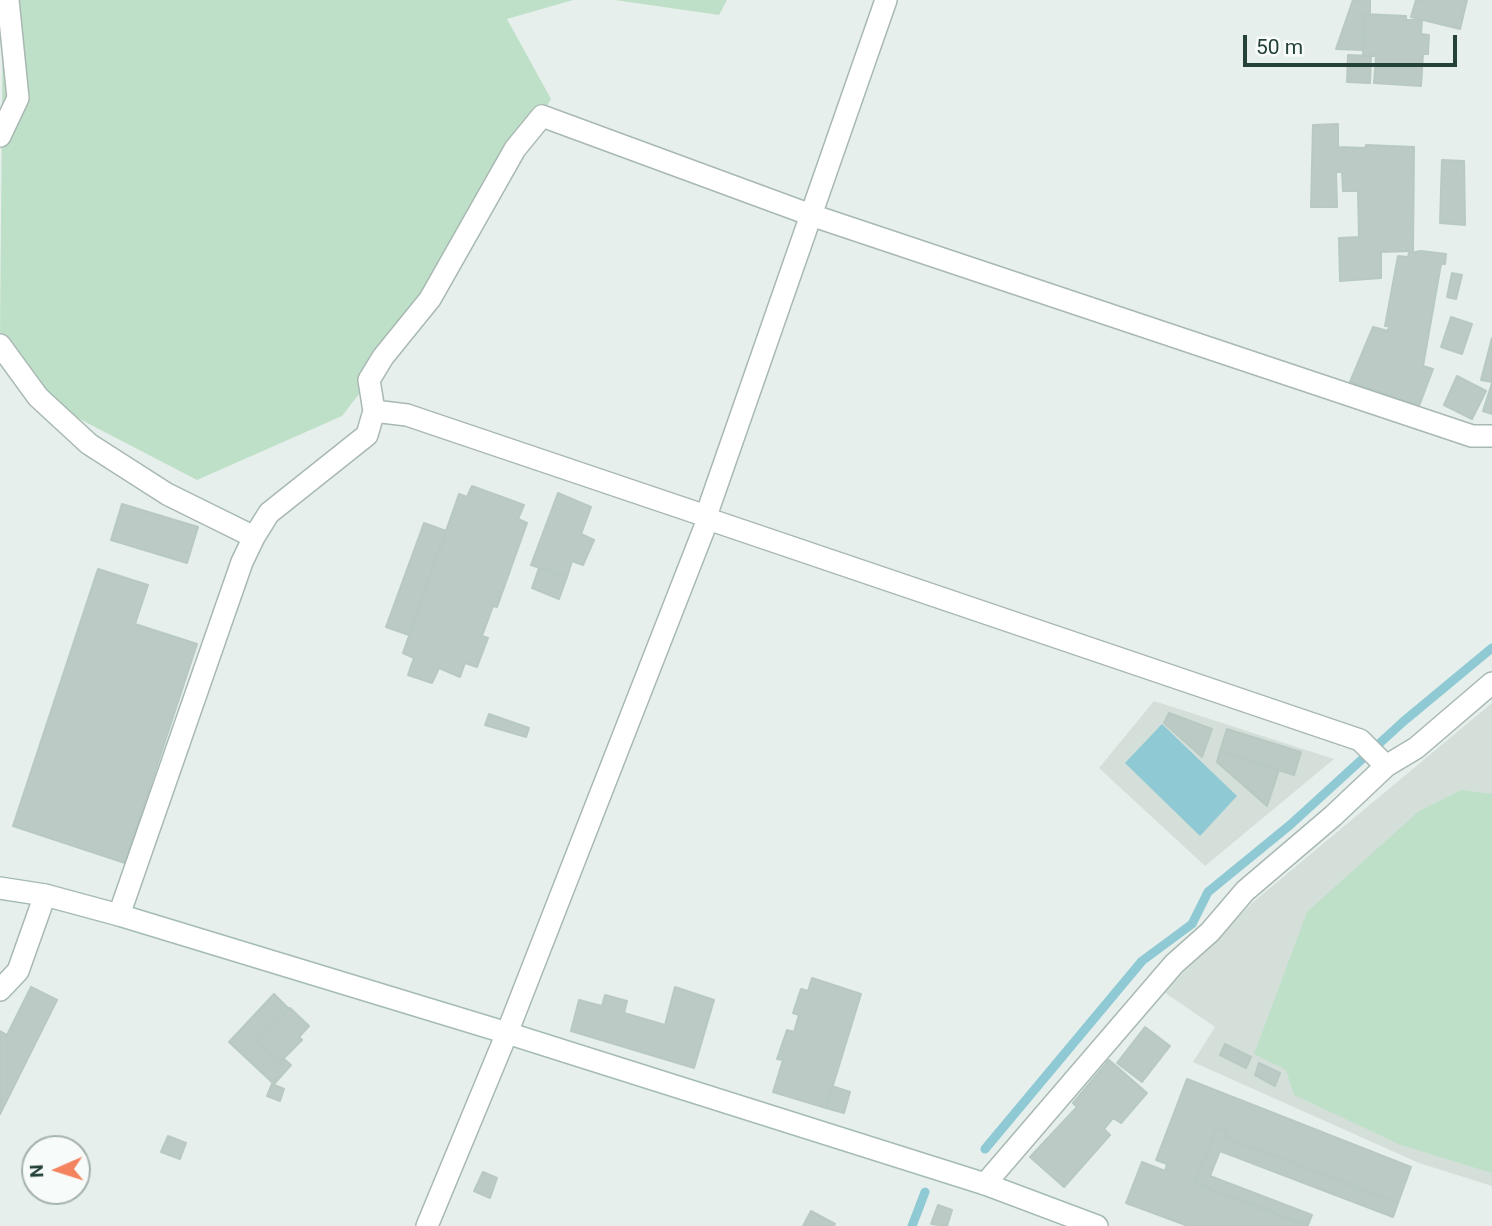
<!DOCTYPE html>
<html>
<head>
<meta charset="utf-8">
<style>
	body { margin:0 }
	#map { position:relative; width:1492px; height:1226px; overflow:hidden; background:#e6efeb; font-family:Roboto,sans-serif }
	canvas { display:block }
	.north { position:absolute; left:21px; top:1135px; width:70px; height:70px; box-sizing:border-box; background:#f7fbf9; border:2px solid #a3b1ad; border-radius:50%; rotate:267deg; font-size:19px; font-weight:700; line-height:28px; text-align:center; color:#24423a }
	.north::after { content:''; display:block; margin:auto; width:24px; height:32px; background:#f4845f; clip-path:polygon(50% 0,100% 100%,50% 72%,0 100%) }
	.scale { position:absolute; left:1243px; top:35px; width:214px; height:32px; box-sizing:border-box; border:4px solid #24423a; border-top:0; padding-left:9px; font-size:21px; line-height:24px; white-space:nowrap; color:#24423a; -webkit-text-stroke:5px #f7fbf9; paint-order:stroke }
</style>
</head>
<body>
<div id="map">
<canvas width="1492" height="1226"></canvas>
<div class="north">N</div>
<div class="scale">50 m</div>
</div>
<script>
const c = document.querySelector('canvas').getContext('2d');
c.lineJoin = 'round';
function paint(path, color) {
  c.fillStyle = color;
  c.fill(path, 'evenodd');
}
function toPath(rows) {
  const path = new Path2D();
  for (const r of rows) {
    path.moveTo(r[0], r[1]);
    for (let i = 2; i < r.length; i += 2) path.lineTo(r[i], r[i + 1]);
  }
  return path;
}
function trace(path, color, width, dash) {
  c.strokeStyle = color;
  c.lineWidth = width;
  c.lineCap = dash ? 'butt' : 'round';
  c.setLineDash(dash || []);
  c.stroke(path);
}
paint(toPath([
	[1154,701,1334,759,1205,866,1099,768],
	[1492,703,1492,1186,1419,1163,1193,1062,1215,1027,1164,992,1252,903]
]), '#d4dfda');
paint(toPath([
	[3,0,573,0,507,19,551,99,428,305,342,416,197,480,43,400,0,332],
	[615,0,727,0,719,15],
	[1461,790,1492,794,1492,1173,1401,1145,1294,1095,1286,1070,1254,1054,1307,912,1419,811]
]), '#bfe0c8');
paint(toPath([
	[1162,724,1237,796,1200,836,1125,763]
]), '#8ec9d4');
trace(toPath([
	[985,1149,1142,961,1192,924,1208,892,1290,825,1404,721,1492,648],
	[912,1226,925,1192]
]), '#8ec9d4', 9);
const building = toPath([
	[1353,0,1370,0,1370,14,1364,14,1363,50,1336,49,1353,0],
	[1416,0,1467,0,1460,29,1411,17,1416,0],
	[1364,14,1406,16,1406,20,1422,20,1421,34,1429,35,1428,54,1423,54,1421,86,1374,83,1376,56,1363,56,1364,14],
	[1348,55,1371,56,1370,83,1347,82,1348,55],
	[1338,124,1338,147,1365,148,1366,145,1414,147,1413,251,1381,252,1381,278,1340,281,1339,238,1359,237,1358,191,1343,191,1342,172,1336,172,1337,207,1311,207,1313,125,1338,124],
	[1442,160,1464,161,1465,225,1440,223,1442,160],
	[1421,251,1446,254,1445,264,1441,264,1423,366,1433,369,1419,406,1350,382,1373,327,1388,331,1389,326,1385,326,1398,256,1408,257,1409,253,1421,251],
	[1452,273,1462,275,1456,299,1447,297,1452,273],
	[1451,317,1472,324,1462,354,1441,347,1451,317],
	[1492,338,1492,382,1481,380,1492,338],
	[1457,376,1486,391,1472,419,1444,405,1457,376],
	[1492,383,1492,414,1483,411,1492,383],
	[472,486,524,505,518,519,527,523,497,607,493,606,482,636,488,638,477,667,465,663,460,677,439,668,432,683,408,675,414,658,403,653,459,494,467,497,472,486],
	[558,493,591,507,581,534,594,540,583,565,572,561,567,577,531,565,558,493],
	[122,504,198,527,187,563,111,540,122,504],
	[424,523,446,531,409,635,386,627,424,523],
	[539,568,567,577,559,599,532,588,539,568],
	[98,569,148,585,135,624,197,644,125,863,13,826,98,569],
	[1169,713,1212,729,1202,757,1164,723,1169,713],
	[489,714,529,728,526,737,485,725,489,714],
	[1227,729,1301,752,1294,775,1220,751,1227,729],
	[1220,751,1279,770,1267,806,1217,762,1220,751],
	[812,978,861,994,826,1108,773,1092,783,1060,777,1059,787,1030,794,1032,799,1015,793,1013,801,989,808,991,812,978],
	[31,987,57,1000,0,1114,0,1031,7,1035,31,987],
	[675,987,714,1000,694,1068,571,1031,579,1000,602,1006,605,995,627,1001,624,1013,665,1025,675,987],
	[274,994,289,1009,258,1041,280,1062,284,1059,291,1065,274,1084,229,1042,274,994],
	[290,1008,309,1026,299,1037,302,1040,280,1062,258,1041,290,1008],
	[1145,1027,1170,1046,1142,1082,1117,1063,1145,1027],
	[1225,1044,1251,1057,1246,1068,1220,1055,1225,1044],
	[1109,1060,1147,1093,1121,1123,1113,1118,1104,1129,1110,1135,1064,1187,1030,1157,1077,1107,1073,1103,1109,1060],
	[1259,1063,1280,1073,1275,1086,1255,1075,1259,1063],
	[1187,1079,1411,1167,1398,1203,1225,1137,1227,1131,1217,1127,1195,1183,1307,1226,1188,1226,1126,1203,1142,1162,1165,1171,1167,1164,1156,1160,1187,1079],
	[272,1084,284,1089,280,1101,267,1096,272,1084],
	[832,1086,850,1092,844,1113,826,1108,832,1086],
	[1217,1127,1227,1131,1225,1137,1398,1203,1393,1217,1220,1151,1210,1176,1312,1215,1308,1225,1195,1183,1217,1127],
	[168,1136,186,1143,180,1159,161,1152,168,1136],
	[483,1172,497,1178,490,1198,474,1191,483,1172],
	[938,1205,952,1210,947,1226,931,1224,938,1205],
	[811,1211,835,1224,833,1226,803,1226,811,1211]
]);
paint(building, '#bbcac4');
trace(building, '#b8c9c2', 2);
const street = toPath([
	[0,136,18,98,8,0],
	[0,345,38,397,89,444,167,494,254,537],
	[374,411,407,415,706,516],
	[708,519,1360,740,1386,766],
	[119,915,242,562,254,537,269,513,367,435,374,411,369,380,383,357,430,299,515,149,542,116,811,215,1472,436,1492,436],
	[0,990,18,971,45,895],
	[985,1184,1174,964,1210,932,1245,891,1333,816,1386,766,1416,748,1492,683],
	[427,1226,507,1033,708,519,706,516,886,0]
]);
const secondary = toPath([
	[0,888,45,895,119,915,507,1033,985,1184,1097,1226]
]);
trace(street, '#a8b8b2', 24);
trace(secondary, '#a4bbb3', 24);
trace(street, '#fff', 21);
trace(secondary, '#fff', 21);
</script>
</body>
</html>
